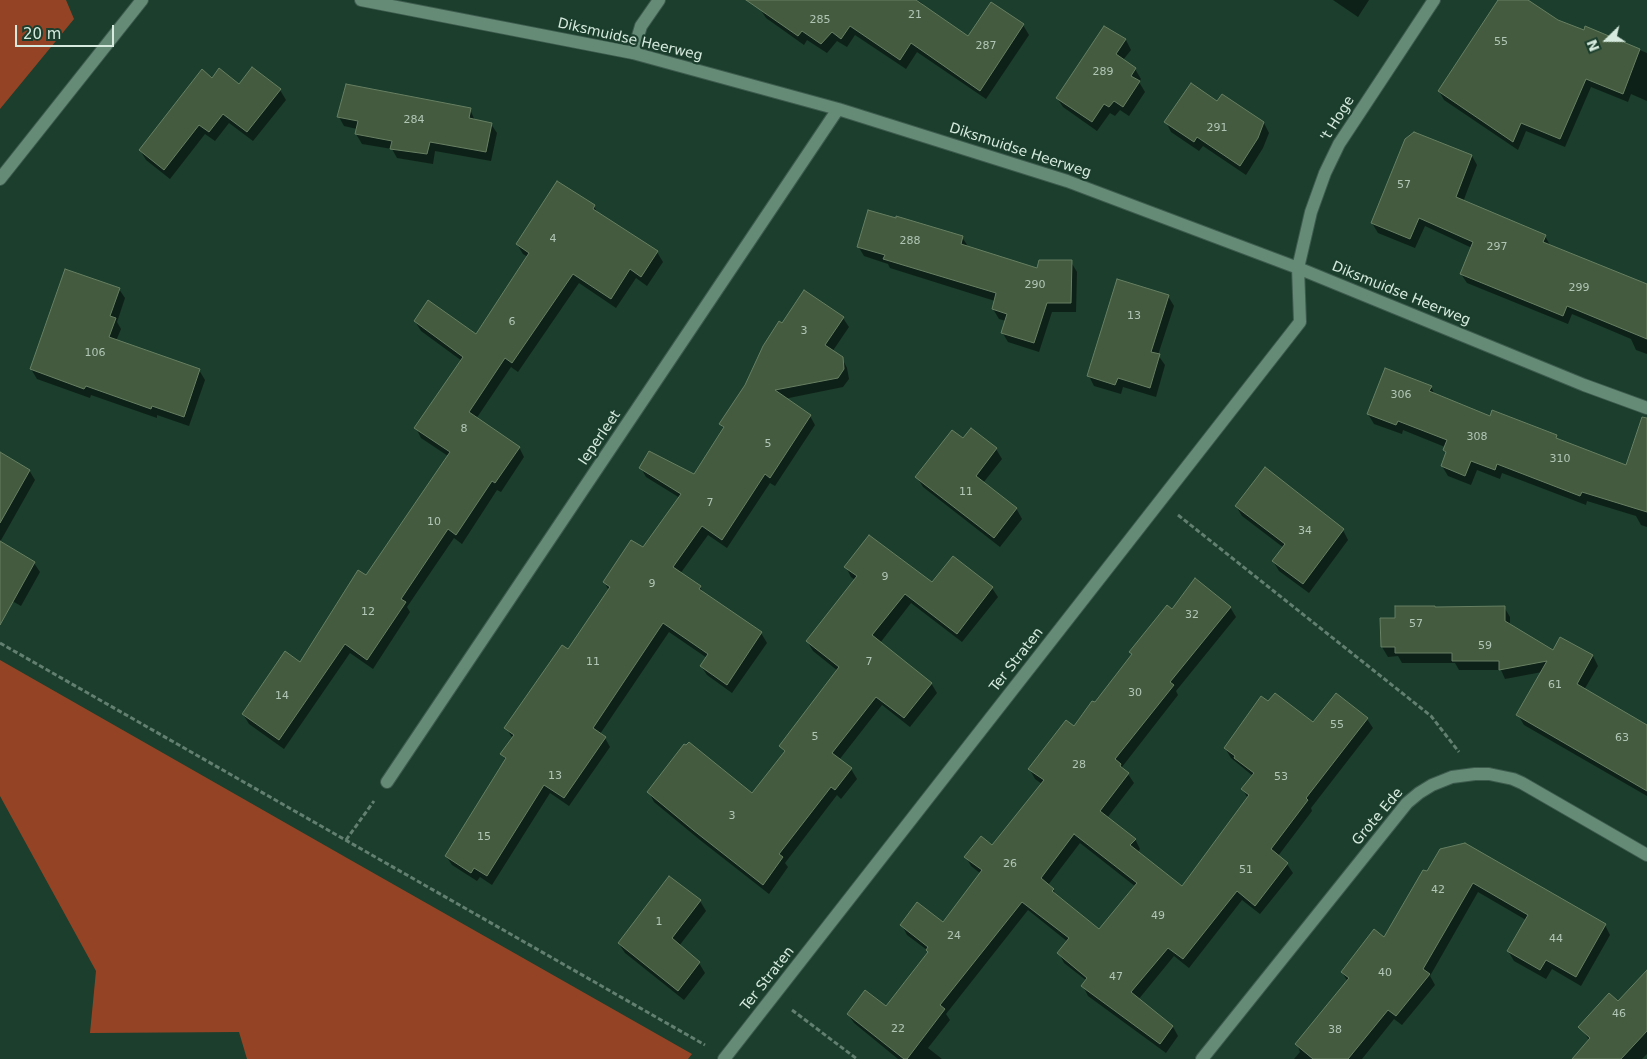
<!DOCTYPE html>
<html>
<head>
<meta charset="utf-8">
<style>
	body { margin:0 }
	#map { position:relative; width:1647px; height:1059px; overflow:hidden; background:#1b3e2d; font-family:"DejaVu Sans",sans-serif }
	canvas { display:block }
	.north { position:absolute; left:1582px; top:15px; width:50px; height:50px; -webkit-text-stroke:4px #1b3e2d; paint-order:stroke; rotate:248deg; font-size:14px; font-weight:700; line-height:20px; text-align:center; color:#d6eade }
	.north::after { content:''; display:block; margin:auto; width:18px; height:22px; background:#d6eade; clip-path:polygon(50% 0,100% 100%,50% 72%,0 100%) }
	.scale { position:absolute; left:15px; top:25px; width:99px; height:22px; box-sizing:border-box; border:2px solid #d6eade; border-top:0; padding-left:6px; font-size:15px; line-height:18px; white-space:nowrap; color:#d6eade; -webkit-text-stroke:4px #1b3e2d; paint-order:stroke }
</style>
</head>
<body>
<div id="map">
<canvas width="1647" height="1059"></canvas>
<div class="north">N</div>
<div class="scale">20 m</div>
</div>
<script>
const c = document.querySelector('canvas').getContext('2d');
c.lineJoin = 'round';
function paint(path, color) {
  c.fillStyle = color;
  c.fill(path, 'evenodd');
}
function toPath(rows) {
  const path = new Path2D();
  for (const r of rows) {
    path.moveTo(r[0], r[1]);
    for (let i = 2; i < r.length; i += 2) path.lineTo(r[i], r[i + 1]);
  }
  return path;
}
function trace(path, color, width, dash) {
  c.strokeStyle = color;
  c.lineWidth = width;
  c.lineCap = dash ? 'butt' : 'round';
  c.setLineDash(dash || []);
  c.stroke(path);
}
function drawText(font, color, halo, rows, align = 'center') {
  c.font = font + ' "DejaVu Sans",sans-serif';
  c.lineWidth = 4.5;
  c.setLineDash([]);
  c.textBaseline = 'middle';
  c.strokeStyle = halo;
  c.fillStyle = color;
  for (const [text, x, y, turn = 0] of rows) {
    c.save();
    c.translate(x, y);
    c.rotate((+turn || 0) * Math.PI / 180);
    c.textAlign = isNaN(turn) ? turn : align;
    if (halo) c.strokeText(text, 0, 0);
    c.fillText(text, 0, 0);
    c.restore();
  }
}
paint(toPath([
	[0,0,66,0,74,19,0,109],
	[0,660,347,858,692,1054,688,1059,247,1059,239,1032,90,1033,96,971,0,796]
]), '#944425');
paint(toPath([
	[763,0,917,0,922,3,924,8,969,38,1023,25,1029,35,986,99,917,52,906,69,855,35,847,47,837,41,827,53,807,40,804,45,766,18,760,9],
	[1333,0,1369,0,1358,17],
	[1500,0,1525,0,1557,21,1584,31,1586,28,1647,53,1647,101,1631,94,1628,102,1591,87,1565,147,1526,131,1518,150,1444,100,1439,91],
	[1105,27,1126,40,1131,50,1123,60,1135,69,1141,79,1139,82,1145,92,1129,116,1120,110,1115,116,1110,113,1097,131,1063,107,1057,98],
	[240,86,280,90,286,100,253,141,229,123,215,141,205,134,170,179,146,160,140,150],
	[1222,96,1264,123,1269,133,1263,148,1246,175,1203,146,1199,151,1171,132,1166,122,1218,103],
	[470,109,475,121,491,124,497,133,491,161,435,151,433,164,397,158,392,149,362,144,356,134,357,129,344,126,339,117],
	[1472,156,1477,165,1463,202,1545,236,1551,247,1647,285,1647,354,1636,350,1631,339,1572,314,1568,324,1467,283,1461,274,1472,248,1425,226,1415,248,1378,233,1372,223],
	[594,206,598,214,657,252,663,262,647,286,636,278,616,308,579,283,518,372,511,367,476,419,519,447,524,457,501,492,497,490,462,544,454,538,407,607,410,612,373,669,350,653,284,749,249,724,243,714,300,663,366,577,448,456,421,438,416,428,462,361,421,331,415,321,476,335,528,257,523,254,517,244],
	[962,237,969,248,1037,269,1071,262,1077,272,1076,312,1052,312,1039,352,1008,342,1002,332,1006,321,999,319,993,309,995,301,890,268,888,264,864,256,858,246],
	[119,289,125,298,117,322,121,329,116,341,199,370,205,380,189,426,157,415,157,418,91,395,90,398,37,379,31,369],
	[805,292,843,318,849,327,832,352,842,358,847,368,849,379,843,387,784,399,810,416,815,425,775,486,770,483,727,548,708,535,680,574,700,587,704,594,761,633,767,643,732,693,707,675,701,666,707,658,669,632,600,734,605,738,610,747,569,806,550,793,492,885,480,877,477,881,452,865,446,856,506,761,502,754,513,739,506,728,569,651,609,591,605,583,643,549,680,498,646,477,641,468,694,476,724,430,721,424],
	[1168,296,1174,306,1158,355,1165,365,1156,397,1123,387,1121,394,1094,386,1089,376],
	[1431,387,1435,395,1490,417,1556,436,1558,440,1627,466,1647,469,1647,527,1641,525,1636,516,1587,501,1586,505,1502,473,1500,479,1477,470,1471,485,1448,476,1442,466,1446,454,1444,450,1445,447,1403,430,1402,434,1374,424,1368,414],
	[971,430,996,449,1002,459,983,483,1016,508,1022,519,1000,547,923,487,917,477,963,440],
	[0,454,29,470,35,480,0,542],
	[1236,506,1343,530,1348,540,1309,593,1279,571,1273,561,1284,548,1242,516],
	[0,543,34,563,40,572,21,606,0,594],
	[846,567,933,584,992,588,998,597,962,642,911,603,880,643,931,683,937,693,910,727,882,705,839,760,851,769,857,779,841,799,837,795,785,863,788,867,769,894,700,840,654,802,649,792,752,795,785,753,781,746,838,671,813,651,807,641,855,580,851,577],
	[1230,607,1236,617,1176,691,1178,695,1122,767,1128,774,1134,783,1107,818,1135,839,1140,849,1138,852,1183,888,1248,799,1243,789,1253,776,1231,758,1225,748,1268,703,1313,724,1367,719,1373,728,1311,808,1312,811,1278,856,1287,864,1293,873,1260,914,1242,900,1189,968,1174,956,1138,1000,1173,1027,1178,1036,1166,1053,1088,996,1083,986,1087,981,1064,963,1059,953,1068,942,1028,910,946,1014,950,1020,928,1048,942,1059,898,1059,854,1023,848,1014,886,1008,929,953,927,950,907,935,902,925,943,924,981,874,971,866,966,857,992,847,1042,784,1035,779,1030,770,1074,728,1095,704,1133,656,1131,653,1172,611],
	[1080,843,1136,887,1100,930,1057,897,1053,889,1048,885],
	[1434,607,1504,607,1510,617,1510,626,1554,651,1593,656,1598,666,1584,690,1647,726,1647,796,1524,725,1518,715,1542,672,1505,679,1501,670,1459,670,1455,663,1402,663,1398,656,1388,657,1382,647,1396,619],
	[1441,850,1605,925,1610,935,1581,986,1552,969,1546,979,1514,961,1508,951,1526,920,1478,892,1430,976,1435,985,1402,1025,1394,1019,1362,1059,1294,1059,1300,1052,1297,1044,1348,982,1342,972,1385,939],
	[700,901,706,911,679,946,699,963,705,973,684,1000,625,953,619,944],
	[1647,994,1647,1054,1642,1059,1581,1059,1590,1041,1580,1027,1618,1003]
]), '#0007');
const building = toPath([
	[746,0,916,0,968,36,991,2,1024,24,980,91,911,43,900,60,850,26,841,39,832,32,821,44,802,31,798,36,746,0],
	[1498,0,1528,0,1558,20,1584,30,1585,26,1640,49,1623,94,1586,79,1560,139,1521,123,1513,142,1438,91,1498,0],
	[1104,26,1126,39,1116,54,1136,68,1131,76,1140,81,1123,107,1114,101,1109,107,1104,104,1092,122,1056,98,1104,26],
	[252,67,281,89,247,132,223,114,209,132,199,125,164,170,139,150,202,69,212,78,219,68,239,84,252,67],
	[1191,83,1217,101,1222,94,1264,122,1258,138,1240,166,1197,137,1194,142,1164,122,1191,83],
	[346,84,471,108,469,118,492,123,486,152,430,142,427,154,390,149,392,141,355,134,358,121,337,117,346,84],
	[1414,132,1472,155,1456,197,1546,235,1543,242,1647,284,1647,339,1567,306,1563,316,1460,274,1473,242,1419,218,1410,239,1371,223,1405,139,1414,132],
	[557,181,595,205,593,209,658,251,641,277,630,269,611,299,573,274,512,363,505,358,469,412,520,447,495,483,492,481,456,535,448,529,401,599,406,602,367,660,345,644,279,740,242,714,285,651,300,662,358,570,366,575,450,452,414,428,463,357,414,321,428,300,476,334,529,253,516,244,557,181],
	[868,210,896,218,896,216,963,236,961,244,1037,268,1039,260,1072,260,1071,303,1047,303,1034,343,1001,333,1007,314,992,309,996,293,883,259,885,255,857,247,868,210],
	[65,269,120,288,110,316,116,318,109,337,200,369,184,417,152,406,151,409,86,386,84,389,30,369,65,269],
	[1117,279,1169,295,1151,352,1160,354,1150,388,1118,378,1115,385,1087,376,1117,279],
	[804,290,844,317,825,345,843,357,844,369,838,378,775,390,811,415,770,478,765,474,722,540,702,526,673,567,701,586,699,589,762,632,727,685,700,666,708,654,663,623,593,728,606,737,564,798,544,785,487,876,474,868,471,873,445,856,506,758,500,754,514,735,504,728,562,645,568,649,610,587,603,582,631,540,643,547,681,494,639,468,649,451,694,474,724,427,719,424,745,385,763,346,779,321,782,323,804,290],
	[1385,368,1432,386,1429,391,1490,416,1492,410,1557,435,1556,438,1626,465,1642,417,1647,418,1647,512,1582,492,1580,496,1497,464,1495,470,1471,461,1465,476,1441,466,1446,452,1443,450,1447,440,1398,421,1396,425,1367,414,1385,368],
	[971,428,997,448,976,476,1017,508,994,538,915,477,952,430,963,438,971,428],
	[0,452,30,470,0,523,0,452],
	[1265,467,1344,529,1303,584,1272,561,1285,544,1235,506,1265,467],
	[869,535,932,582,953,556,993,587,957,634,905,594,872,635,932,683,904,718,876,697,832,753,852,768,835,790,831,787,779,854,783,857,763,885,693,830,647,792,684,744,686,745,689,742,752,793,785,751,779,746,839,667,806,641,857,576,844,567,869,535],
	[0,541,35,562,0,625,0,541],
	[1195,578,1231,607,1170,682,1174,685,1115,759,1121,764,1120,766,1129,773,1100,811,1136,839,1130,845,1182,886,1249,795,1241,789,1254,773,1234,758,1235,756,1224,748,1261,696,1268,701,1275,693,1313,722,1336,693,1368,718,1306,798,1308,800,1271,849,1288,863,1255,906,1237,891,1183,959,1168,948,1131,992,1173,1026,1160,1044,1081,986,1087,978,1057,953,1069,938,1022,902,940,1005,945,1009,907,1059,904,1059,847,1014,865,990,886,1006,928,952,926,950,928,947,900,925,917,902,943,922,982,870,964,857,981,836,992,845,1044,780,1028,769,1066,720,1074,726,1092,701,1095,702,1132,654,1129,652,1167,605,1172,609,1195,578],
	[1074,834,1137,883,1099,929,1052,891,1054,889,1041,878,1074,834],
	[1395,606,1435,606,1435,607,1505,606,1505,621,1553,650,1560,637,1593,655,1577,684,1647,725,1647,791,1516,715,1547,661,1499,670,1499,661,1452,661,1452,653,1395,653,1395,647,1381,647,1380,618,1395,618,1395,606],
	[1465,843,1606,924,1576,977,1546,960,1540,970,1507,951,1528,915,1473,883,1423,969,1430,974,1396,1016,1388,1010,1348,1059,1313,1059,1295,1044,1349,978,1341,972,1374,929,1384,937,1423,870,1427,871,1440,849,1465,843],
	[669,876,701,900,672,938,700,962,678,991,618,943,669,876],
	[1647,970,1647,1031,1621,1059,1572,1059,1590,1038,1578,1027,1609,993,1618,1001,1647,970]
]);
paint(building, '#445b3f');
trace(building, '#677f62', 1);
const minor = toPath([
	[361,0,633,53,838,109,1067,181,1298,268,1584,385,1647,408],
	[633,53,641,26,659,0],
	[0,179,142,0],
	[387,782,838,109],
	[724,1059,1300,322,1298,268,1311,212,1325,173,1339,144,1434,0],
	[1202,1059,1407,803,1419,793,1432,785,1452,777,1475,774,1489,774,1513,779,1522,783,1647,855]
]);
trace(minor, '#3c5b4d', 14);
trace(toPath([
	[1178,515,1431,716,1459,752],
	[0,643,705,1045],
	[346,840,374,801],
	[792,1010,857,1059]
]), '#627f70', 3, [5, 2.5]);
trace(minor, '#658a76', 12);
drawText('11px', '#b2c6b6', null, [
	["21",915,15],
	["285",820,20],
	["55",1501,42],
	["287",986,46],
	["289",1103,72],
	["284",414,120],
	["291",1217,128],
	["57",1404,185],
	["4",553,239],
	["288",910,241],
	["297",1497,247],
	["290",1035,285],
	["299",1579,288],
	["13",1134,316],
	["6",512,322],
	["3",804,331],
	["106",95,353],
	["306",1401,395],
	["8",464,429],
	["308",1477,437],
	["5",768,444],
	["310",1560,459],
	["11",966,492],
	["7",710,503],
	["10",434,522],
	["34",1305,531],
	["9",885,577],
	["9",652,584],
	["12",368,612],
	["32",1192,615],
	["57",1416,624],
	["59",1485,646],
	["11",593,662],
	["7",869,662],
	["61",1555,685],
	["30",1135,693],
	["14",282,696],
	["55",1337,725],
	["5",815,737],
	["63",1622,738],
	["28",1079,765],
	["13",555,776],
	["53",1281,777],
	["3",732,816],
	["15",484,837],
	["26",1010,864],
	["51",1246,870],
	["42",1438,890],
	["49",1158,916],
	["1",659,922],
	["24",954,936],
	["44",1556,939],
	["40",1385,973],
	["47",1116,977],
	["46",1619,1014],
	["22",898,1029],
	["38",1335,1030]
]);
drawText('14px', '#d6eade', '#1b3e2d', [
	["Diksmuidse Heerweg",630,40,13],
	["'t Hoge",1338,119,-58],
	["Diksmuidse Heerweg",1020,151,18],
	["Diksmuidse Heerweg",1401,294,22],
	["Ieperleet",600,438,-56],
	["Ter Straten",1017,660,-52],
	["Grote Ede",1378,817,-50],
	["Ter Straten",768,979,-52]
]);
</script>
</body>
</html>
